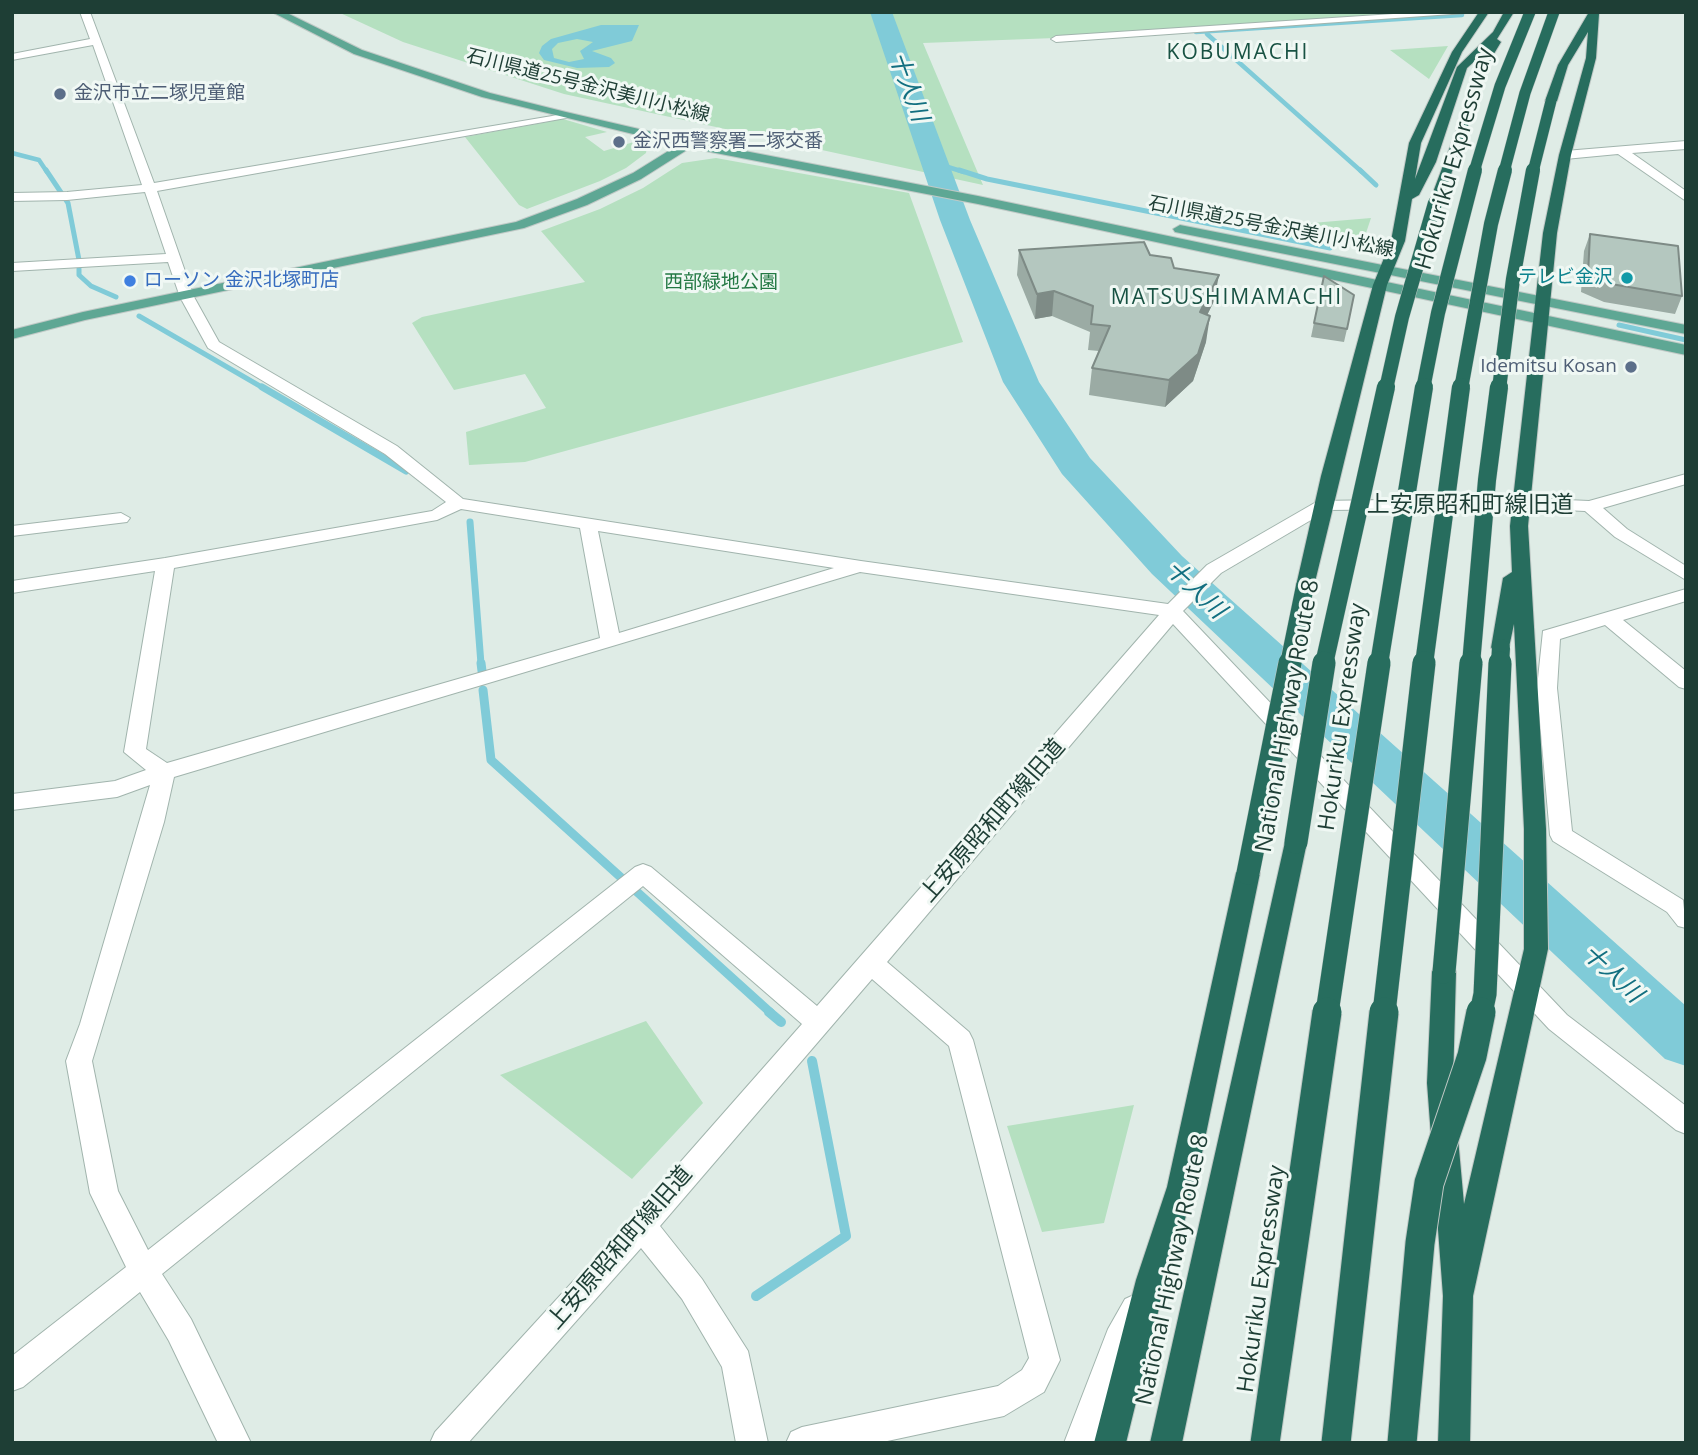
<!DOCTYPE html>
<html>
<head>
<meta charset="utf-8">
<style>
	body { margin:0 }
	#map { position:relative; width:1698px; height:1455px; overflow:hidden; background:#dfece6; font-family:"Open Sans",sans-serif }
	canvas { display:block }
	.frame { position:absolute; inset:0; border:14px solid #1e3e35; pointer-events:none }
</style>
</head>
<body>
<div id="map">
<canvas width="1698" height="1455"></canvas>
<div class="frame"></div>
</div>
<script>
const c = document.querySelector('canvas').getContext('2d');
c.lineJoin = 'round';
function paint(path, color) {
  c.fillStyle = color;
  c.fill(path, 'evenodd');
}
function toPath(rows) {
  const path = new Path2D();
  for (const r of rows) {
    path.moveTo(r[0], r[1]);
    for (let i = 2; i < r.length; i += 2) path.lineTo(r[i], r[i + 1]);
  }
  return path;
}
function trace(path, color, width, dash) {
  c.strokeStyle = color;
  c.lineWidth = width;
  c.lineCap = dash ? 'butt' : 'round';
  c.setLineDash(dash || []);
  c.stroke(path);
}
function drawText(font, color, halo, rows, align = 'center') {
  c.font = font + ' "Open Sans","Noto Sans JP",sans-serif';
  c.lineWidth = 6;
  c.setLineDash([]);
  c.textBaseline = 'middle';
  c.strokeStyle = halo;
  c.fillStyle = color;
  for (const [text, x, y, turn = 0] of rows) {
    c.save();
    c.translate(x, y);
    c.rotate((+turn || 0) * Math.PI / 180);
    c.textAlign = isNaN(turn) ? turn : align;
    if (halo) c.strokeText(text, 0, 0);
    c.fillText(text, 0, 0);
    c.restore();
  }
}
paint(toPath([
	[338,12,1408,12,1055,38,923,43,983,185,564,94,403,42],
	[1448,46,1429,79,1390,50],
	[563,119,607,132,585,137,604,151,637,141,647,146,646,153,626,168,600,181,527,209,519,205,465,137],
	[716,158,909,193,963,342,525,462,469,465,466,432,546,408,525,374,454,390,412,323,422,317,585,282,541,231,600,209,643,188,682,163],
	[1371,218,1365,236,1326,246,1241,229],
	[646,1021,703,1103,632,1179,500,1075],
	[1134,1105,1104,1223,1042,1232,1007,1126]
]), '#b5e0c0');
paint(toPath([
	[601,25,639,25,632,41,592,51,611,58,615,63,609,67,577,68,544,60,539,53,542,46,551,39],
	[577,39,593,42,580,51,584,59,569,62,554,58,552,49,558,43]
]), '#80cbd8');
trace(toPath([
	[1196,32,1462,15],
	[1207,34,1362,172],
	[12,153,39,160,47,172],
	[935,163,964,172]
]), '#80cbd8', 4.5);
trace(toPath([
	[46,170,68,203,79,260],
	[959,170,987,179,1330,248],
	[1360,170,1376,185],
	[79,269,79,275,91,286,116,297],
	[139,316,265,389],
	[1619,325,1686,340]
]), '#80cbd8', 5);
trace(toPath([
	[262,387,406,471],
	[470,522,481,664]
]), '#80cbd8', 7);
trace(toPath([
	[481,663,482,671],
	[483,690,491,760,771,1013]
]), '#80cbd8', 9);
trace(toPath([
	[769,1012,781,1022],
	[756,1296,846,1236,812,1061]
]), '#80cbd8', 10);
paint(toPath([
	[870,12,892,12,970,220,1039,382,1090,458,1182,556,1686,1006,1686,1066,1665,1059,1152,574,1062,474,1003,382,940,220,870,12]
]), '#80cbd8');
const minor = toPath([
	[80,12,90,12,154,183,570,113,572,115,566,118,157,191,194,297,219,342,397,446,463,499,861,561,1168,604,1207,565,1318,501,1522,498,1589,501,1686,474,1686,484,1603,508,1627,529,1686,566,1686,580,1615,537,1585,511,1522,508,1328,510,1221,573,1183,611,1567,1015,1686,1106,1686,1134,1676,1130,1549,1029,1173,624,887,962,969,1032,973,1040,1060,1360,1044,1392,1004,1416,878,1443,786,1443,791,1432,802,1427,998,1386,1022,1370,1029,1358,949,1046,872,979,660,1226,702,1279,748,1351,768,1443,736,1443,722,1367,682,1299,641,1248,468,1443,430,1443,435,1432,632,1217,802,1024,643,886,162,1274,191,1319,251,1443,218,1443,169,1341,140,1292,23,1387,12,1391,12,1356,126,1267,90,1193,66,1061,80,1024,150,785,117,797,12,810,12,794,115,781,146,770,124,752,155,571,12,593,12,581,165,558,432,511,446,502,385,454,208,348,180,297,168,262,12,271,12,263,166,254,145,192,67,200,12,201,12,193,67,192,142,185,93,45,12,60,12,54,90,39,80,12],
	[461,509,580,528,600,638,167,763,146,749,174,568,437,520,461,509],
	[598,531,834,568,619,633,598,531],
	[860,572,1159,615,817,1006,651,867,643,864,635,867,148,1250,118,1191,92,1061,164,822,174,777,860,572],
	[1424,12,1480,12,1056,42,1051,39,1056,36,1424,12],
	[1686,141,1686,149,1632,153,1686,191,1686,201,1618,154,1565,159,1559,155,1565,151,1686,141],
	[121,513,130,518,127,522,12,536,12,526,121,513],
	[1686,589,1686,601,1623,620,1686,671,1686,689,1679,687,1605,625,1560,639,1557,688,1572,831,1683,900,1686,928,1678,926,1667,912,1553,841,1550,835,1537,688,1543,631,1686,589],
	[1136,1294,1147,1299,1151,1309,1131,1348,1096,1443,1064,1443,1108,1329,1125,1299,1136,1294]
]);
const major = toPath([
	[272,12,285,12,362,50,490,93,566,112,686,140,694,136,698,137,698,142,978,196,1686,345,1686,355,978,204,690,148,641,179,587,205,524,228,85,320,12,339,12,330,83,312,516,222,577,199,633,173,678,145,482,97,354,54,272,12],
	[1180,225,1686,325,1686,334,1175,232,1173,229,1180,225]
]);
const highway = toPath([
	[1479,12,1489,12,1462,52,1421,143,1415,179,1457,67,1493,32,1504,12,1514,12,1497,39,1501,42,1492,57,1441,203,1435,207,1429,203,1486,51,1467,68,1436,162,1419,195,1412,199,1405,241,1387,285,1314,586,1305,592,1298,590,1296,586,1321,476,1373,285,1391,241,1409,143,1452,52,1479,12],
	[1589,12,1599,14,1596,58,1571,155,1557,233,1528,526,1546,829,1548,949,1473,1296,1470,1443,1438,1443,1443,1296,1427,1083,1432,972,1435,965,1444,962,1453,965,1456,972,1453,1083,1464,1204,1524,949,1524,829,1514,624,1508,652,1501,654,1491,648,1503,578,1512,572,1510,526,1543,233,1559,155,1586,58,1588,32,1568,65,1557,101,1551,104,1545,101,1558,65,1589,12],
	[1296,834,1304,836,1307,842,1182,1443,1150,1443,1285,842,1288,836,1296,834],
	[1248,864,1256,867,1260,873,1195,1187,1166,1280,1126,1443,1094,1443,1136,1280,1167,1187,1236,873,1240,867,1248,864]
]);
trace(minor, '#a1b4ad', 2);
trace(major, '#c0c9c6', 2);
trace(highway, '#c0c9c6', 2);
paint(minor, '#fff');
paint(major, '#5ea794');
paint(highway, '#276d5e');
const highwayBridgeFar4 = toPath([
	[1474,172,1500,86,1530,12],
	[1504,172,1525,93,1554,12],
	[1533,172,1551,101]
]);
const highwayBridgeFar3 = toPath([
	[1386,389,1402,317,1435,203],
	[1423,389,1438,313,1475,170],
	[1461,389,1491,224,1505,170],
	[1499,389,1513,279,1533,170]
]);
const highwayBridgeFar2 = toPath([
	[1289,664,1305,586],
	[1324,664,1386,387],
	[1379,664,1424,387],
	[1424,664,1461,387],
	[1471,664,1487,480,1499,387],
	[1500,664,1501,648]
]);
const highwayBridgeFar1 = toPath([
	[1296,842,1324,663],
	[1248,873,1290,663],
	[1444,972,1471,663],
	[1327,1013,1379,663],
	[1384,1013,1424,663],
	[1481,1013,1485,994,1500,663]
]);
const highwayBridge = toPath([
	[1265,1443,1327,1012],
	[1336,1443,1384,1012],
	[1402,1443,1420,1243,1429,1183,1472,1056,1481,1012]
]);
trace(highwayBridgeFar4, '#c0c9c6', 12, []);
trace(highwayBridgeFar3, '#c0c9c6', 15, []);
trace(highwayBridgeFar2, '#c0c9c6', 19, []);
trace(highwayBridgeFar1, '#c0c9c6', 24, []);
trace(highwayBridge, '#c0c9c6', 31, []);
trace(highwayBridgeFar4, '#276d5e', 11);
trace(highwayBridgeFar3, '#276d5e', 14);
trace(highwayBridgeFar2, '#276d5e', 18);
trace(highwayBridgeFar1, '#276d5e', 23);
trace(highwayBridge, '#276d5e', 29);
paint(toPath([
	[1590,234,1682,296,1675,314,1604,302,1581,292,1584,251],
	[1019,250,1150,255,1174,268,1214,301,1207,315,1206,342,1193,381,1165,407,1089,395,1092,368,1099,351,1088,350,1090,332,1052,316,1035,319,1017,275],
	[1321,289,1347,329,1344,342,1311,337]
]), '#9baba4');
paint(toPath([
	[1219,275,1214,301,1196,338,1200,312],
	[1054,291,1052,316,1035,319,1037,294],
	[1210,316,1206,342,1193,381,1165,407,1169,380]
]), '#7e8b86');
const building = toPath([
	[1590,234,1678,246,1682,296,1611,284,1588,275,1590,234],
	[1144,242,1150,255,1171,258,1174,268,1219,275,1200,312,1210,316,1198,354,1169,380,1092,368,1110,326,1091,324,1093,306,1054,291,1037,294,1019,250,1144,242],
	[1324,276,1354,295,1347,329,1314,323,1324,276]
]);
paint(building, '#b4c7bf');
trace(building, '#7e8b86', 2);
for (const [x, y, r, color] of [
	[60,94,7,"#5c6f8a"],
	[619,142,7,"#5c6f8a"],
	[1627,278,7,"#0f9aa8"],
	[130,281,7,"#3f7fe0"],
	[1631,367,7,"#5c6f8a"]
]) {
  const dot = new Path2D();
  dot.arc(x, y, r, 0, 2 * Math.PI);
  c.fillStyle = color;
  c.fill(dot);
  trace(dot, '#f0f8f4', 2.5);
}
drawText('19px', '#1e3e35', '#f0f8f4', [
	["石川県道25号金沢美川小松線",588,86,14],
	["石川県道25号金沢美川小松線",1271,227,11]
]);
drawText('19px', '#4e5e75', '#f0f8f4', [
	["金沢市立二塚児童館",74,94],
	["金沢西警察署二塚交番",633,142],
	["Idemitsu Kosan",1617,367,"right"]
], 'left');
drawText('19px', '#0d838f', '#f0f8f4', [
	["テレビ金沢",1613,278]
], 'right');
drawText('19px', '#366cbe', '#f0f8f4', [
	["ローソン 金沢北塚町店",144,281]
], 'left');
drawText('19px', '#247944', '#f0f8f4', [
	["西部緑地公園",721,283]
]);
c.letterSpacing = '2px';
drawText('21px', '#185243', '#f0f8f4', [
	["KOBUMACHI",1238,53],
	["MATSUSHIMAMACHI",1227,298]
]);
c.letterSpacing = '0px';
drawText('23px', '#1e3e35', '#f0f8f4', [
	["Hokuriku Expressway",1455,159,-74],
	["上安原昭和町線旧道",1470,505],
	["National Highway Route 8",1288,716,-80],
	["Hokuriku Expressway",1343,717,-82],
	["上安原昭和町線旧道",993,821,-49],
	["上安原昭和町線旧道",620,1248,-49],
	["National Highway Route 8",1173,1270,-78],
	["Hokuriku Expressway",1262,1279,-82]
]);
drawText('italic 24px', '#126f80', '#f0f8f4', [
	["十人川",908,87,70],
	["十人川",1195,590,43],
	["十人川",1612,974,43]
]);
</script>
</body>
</html>
